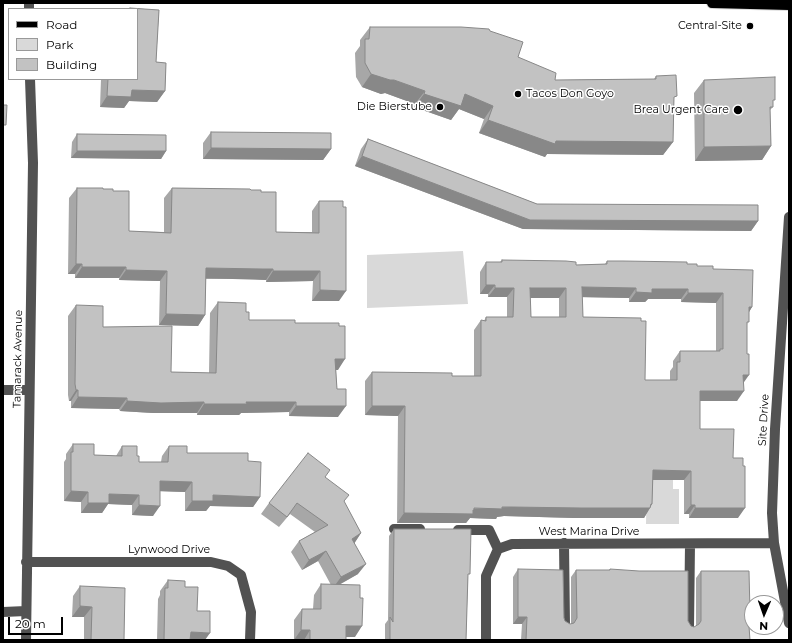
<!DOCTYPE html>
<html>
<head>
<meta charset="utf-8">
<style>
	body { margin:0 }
	#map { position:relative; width:792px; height:643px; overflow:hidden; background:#fff; font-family:Montserrat,sans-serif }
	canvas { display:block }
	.frame { position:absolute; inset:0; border:4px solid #000; pointer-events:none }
	.legend { position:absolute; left:8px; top:8px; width:130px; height:72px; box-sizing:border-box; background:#fff; border:1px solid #999; margin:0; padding:5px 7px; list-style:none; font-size:12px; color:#000 }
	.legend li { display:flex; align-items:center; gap:8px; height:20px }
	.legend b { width:20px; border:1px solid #999 }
	.north { position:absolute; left:744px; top:595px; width:40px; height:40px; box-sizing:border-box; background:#fff; border:1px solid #999; border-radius:50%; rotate:182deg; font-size:11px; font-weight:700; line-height:16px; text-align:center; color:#000 }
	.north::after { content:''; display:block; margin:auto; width:14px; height:18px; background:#000; clip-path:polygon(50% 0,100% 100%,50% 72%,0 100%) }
	.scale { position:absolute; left:8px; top:617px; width:55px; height:18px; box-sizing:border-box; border:2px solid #000; border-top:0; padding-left:5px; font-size:12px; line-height:14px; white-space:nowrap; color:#000; -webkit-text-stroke:3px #fff; paint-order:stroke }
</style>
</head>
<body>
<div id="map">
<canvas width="792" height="643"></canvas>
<div class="frame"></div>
<ul class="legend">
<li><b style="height:5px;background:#000"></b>Road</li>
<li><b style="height:11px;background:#d9d9d9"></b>Park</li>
<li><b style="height:11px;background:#c2c2c2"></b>Building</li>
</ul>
<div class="north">N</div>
<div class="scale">20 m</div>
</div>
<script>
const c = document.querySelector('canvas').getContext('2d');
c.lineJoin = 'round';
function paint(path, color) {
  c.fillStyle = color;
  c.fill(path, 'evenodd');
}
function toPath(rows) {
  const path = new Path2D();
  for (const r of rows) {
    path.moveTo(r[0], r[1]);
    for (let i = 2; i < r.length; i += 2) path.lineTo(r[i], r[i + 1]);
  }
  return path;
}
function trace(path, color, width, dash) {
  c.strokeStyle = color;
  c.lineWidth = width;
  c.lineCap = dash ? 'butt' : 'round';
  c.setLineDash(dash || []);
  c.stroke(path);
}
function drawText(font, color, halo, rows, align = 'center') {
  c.font = font + ' Montserrat,sans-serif';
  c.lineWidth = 3;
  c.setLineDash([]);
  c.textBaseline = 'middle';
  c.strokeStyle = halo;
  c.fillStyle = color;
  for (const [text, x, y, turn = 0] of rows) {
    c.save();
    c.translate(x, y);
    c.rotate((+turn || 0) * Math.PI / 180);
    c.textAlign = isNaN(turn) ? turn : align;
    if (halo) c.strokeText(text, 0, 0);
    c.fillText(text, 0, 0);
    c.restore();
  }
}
paint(toPath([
	[463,251,468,304,367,308,367,255],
	[654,461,673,462,673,489,679,489,679,524,646,524,647,481,653,481]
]), '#d9d9d9');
const major = toPath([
	[712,3,789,5]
]);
trace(major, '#dbdbdb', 12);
trace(toPath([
	[29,9,29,3],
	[789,217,775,429,772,513,774,543,789,623],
	[3,390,29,390],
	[394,529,420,529],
	[458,530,489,530,498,549],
	[564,543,565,625],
	[26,562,211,562,228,566,241,575,251,612,250,640],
	[3,612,26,611],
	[689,628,690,544],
	[26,640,33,163,30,79],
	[486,640,486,576,498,549,512,544,774,543]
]), '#525252', 10);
trace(major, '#000', 10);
paint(toPath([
	[130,8,159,10,156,62,166,63,165,91,157,102,129,101,124,108,100,107,101,79,137,79,137,9,130,9],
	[370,27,490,31,518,57,555,80,654,79,656,76,674,100,673,142,663,155,547,154,545,157,479,133,484,119,459,109,451,120,414,107,415,104,385,93,381,94,362,87,356,77,355,53,360,46,360,40],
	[704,80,773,104,773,107,770,110,771,146,762,160,695,161,694,93],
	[211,132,331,149,323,160,203,159,203,143],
	[77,134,166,151,161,159,71,158,72,142],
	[368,139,537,204,758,221,751,231,523,229,355,166,361,149],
	[77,188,103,189,113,191,129,231,164,232,164,198,172,188,251,190,261,192,276,232,312,232,312,211,319,201,339,301,312,301,313,281,266,282,266,280,255,279,206,279,205,315,198,326,159,325,160,281,119,280,119,278,75,278,75,274,68,274,69,198],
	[502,260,576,265,605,264,607,261,687,264,713,269,752,307,749,312,747,325,743,383,737,401,700,401,700,429,733,458,738,518,689,518,689,514,684,514,684,480,653,480,652,504,644,518,574,518,504,516,497,517,496,519,470,518,466,523,397,523,398,416,365,415,365,381,372,372,452,376,474,376,474,330,481,320,484,321,486,317,507,317,507,297,488,297,488,294,480,294,480,272,486,262,500,262],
	[582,297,629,298,629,302,645,302,648,299,681,299,681,302,716,303,716,351,680,351,673,361,673,367,670,371,670,380,645,380,641,321,583,317],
	[530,298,559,298,559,317,531,317],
	[218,302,246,312,249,320,295,323,338,370,336,370,338,417,289,416,289,412,241,413,239,415,197,415,197,413,153,413,120,411,119,409,71,408,71,401,69,401,68,395,68,316,76,305,103,327,171,372,209,373,210,313],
	[73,444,94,455,116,456,122,446,137,456,139,462,161,462,162,456,169,446,187,453,248,461,260,497,253,507,210,506,206,511,185,511,185,492,160,491,153,516,132,515,132,505,108,504,102,513,81,513,81,502,64,501,64,462,66,459,66,454],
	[325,477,344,502,361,533,354,543,358,574,339,585,355,637,346,637,346,640,294,640,294,620,302,609,313,609,314,595,321,584,331,585,318,561,302,570,291,552,299,541,315,532,290,514,279,527,261,514,269,503],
	[394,529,468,577,466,640,385,640,385,624,388,620,389,536],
	[518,569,564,618,565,621,570,624,571,624,571,577,576,570,609,570,610,569,688,621,691,626,694,627,696,627,696,578,701,571,748,615,750,640,521,640,522,624,513,624,513,577],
	[168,580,185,587,197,611,205,640,157,640,158,599,160,595,160,591],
	[80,586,124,640,84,640,84,617,72,617,73,596]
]), '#a7a7a7');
paint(toPath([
	[371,74,394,80,425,91,415,104,385,93,381,94,362,87],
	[132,90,165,91,157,102,129,101,124,108,100,107,107,96],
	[424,94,465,94,493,106,484,119,459,109,451,120,414,107],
	[488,120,556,141,673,142,663,155,547,154,545,157,479,133],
	[771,146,762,160,695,161,704,147],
	[211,148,331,149,323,160,203,159],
	[77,151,166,151,161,159,71,158],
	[362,156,530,220,758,221,751,231,523,229,355,166],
	[76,264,82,264,75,274,68,274],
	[82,267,126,267,119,278,75,278],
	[206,268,262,269,273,269,266,280,199,278],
	[126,270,167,271,160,281,119,280],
	[273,271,320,271,313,281,266,282],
	[486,285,495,285,488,294,480,294],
	[582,287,636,288,629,298,575,297],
	[495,288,514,288,507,297,488,297],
	[530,288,566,288,559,298,523,298],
	[652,289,688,289,681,299,648,299,645,302,629,302,636,292],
	[320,290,346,291,339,301,312,301],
	[688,293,723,293,716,303,681,302],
	[749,307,752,307,746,317],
	[166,314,205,315,198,326,159,325],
	[335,359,345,359,338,370,327,370],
	[743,375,749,375,742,385],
	[76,390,78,390,71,401,69,401],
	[700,391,744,391,737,401,694,401],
	[78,397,127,398,119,409,71,408],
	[127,401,204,402,197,413,153,413,120,411],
	[246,402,296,402,289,412,241,413,239,415,197,415,204,404],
	[296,406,346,406,338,417,289,416],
	[372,406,405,406,398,416,365,415],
	[653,470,691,471,684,480,646,480],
	[160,481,192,482,185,492,153,491],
	[71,491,88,492,81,502,64,501],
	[109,494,139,495,132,505,108,504,102,513,81,513,88,503],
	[213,495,260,497,253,507,210,506,206,511,185,511,192,501],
	[652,504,649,508,650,508,644,518,574,518,504,516,497,517,496,519,470,518,466,523,397,523,404,513,511,507],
	[139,505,160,506,153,516,132,515],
	[691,505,695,505,689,514,684,514],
	[695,508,745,508,738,518,689,518],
	[361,533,354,544,352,539],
	[326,551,318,561,302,570,309,560],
	[366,564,358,574,333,588,341,577],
	[80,606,92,607,84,617,72,617],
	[518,617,527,617,522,624,513,624],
	[346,626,362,626,355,637,338,637],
	[301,630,310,630,304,640,294,640],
	[191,632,210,633,205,640,185,640]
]), '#888');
const building = toPath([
	[130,8,159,10,156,62,166,63,165,91,132,90,131,97,107,96,108,79,137,79,137,9,130,9,130,8],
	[370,27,461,27,489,29,490,31,523,42,518,57,556,73,555,80,656,79,656,76,676,75,677,96,674,97,673,142,556,141,555,144,488,120,493,106,465,94,461,106,424,94,425,91,394,80,390,80,371,74,365,63,365,39,369,39,370,27],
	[775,77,775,100,773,100,773,107,770,107,771,146,704,147,704,80,775,77],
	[3,105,7,105,6,125,3,125,3,105],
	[211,132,331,133,331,149,211,148,211,132],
	[77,134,166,135,166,151,77,151,77,134],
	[368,139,537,204,758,205,758,221,530,220,362,156,368,139],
	[77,188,103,188,103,189,113,189,113,191,129,191,129,231,171,233,172,188,250,189,251,190,261,190,261,192,276,192,276,232,319,233,319,201,343,201,343,207,346,207,346,291,320,290,320,271,273,271,273,269,262,269,206,268,205,315,166,314,167,271,126,270,126,267,82,267,82,264,76,264,77,188],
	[502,260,566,261,576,262,576,265,607,264,607,261,623,261,687,262,687,264,697,264,697,266,713,266,713,269,753,270,752,307,749,307,749,322,747,322,747,354,749,354,749,375,743,375,744,391,700,391,700,429,734,429,733,458,743,458,743,466,745,466,745,508,695,508,695,505,691,505,691,471,653,470,652,504,651,504,650,508,581,508,511,507,502,507,502,509,474,508,474,510,473,510,473,514,404,513,405,406,372,406,372,372,452,373,452,376,481,376,481,320,486,321,486,317,513,317,514,288,495,288,495,285,486,285,486,262,502,262,502,260],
	[582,287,636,288,636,292,652,293,652,289,688,289,688,293,723,293,723,349,720,349,720,351,680,351,680,362,677,362,677,380,645,380,646,321,641,321,641,318,583,317,582,287],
	[530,288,566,288,566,317,531,317,530,288],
	[218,302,246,303,246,312,249,312,249,320,295,320,295,323,339,323,339,326,345,326,345,359,335,359,337,389,346,389,346,406,296,406,296,402,246,402,247,404,204,404,204,402,161,403,127,401,127,398,78,397,78,390,76,390,75,384,76,305,103,306,103,327,172,326,171,372,216,373,218,302],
	[73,444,94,444,94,455,122,456,122,446,137,446,137,456,139,456,139,462,168,462,169,446,187,446,187,453,248,453,248,461,261,462,260,497,213,495,213,501,192,501,192,482,160,481,160,506,139,505,139,495,109,494,109,503,88,503,88,492,71,491,71,452,73,452,73,444],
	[308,453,330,470,325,477,349,495,344,501,361,533,352,539,366,564,341,577,326,551,309,560,299,541,328,525,297,503,287,517,269,503,308,453],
	[394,529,471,529,470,574,468,574,466,640,390,640,390,617,393,622,394,529],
	[518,569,563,570,564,618,565,621,570,624,574,623,577,618,576,570,610,570,610,569,639,571,688,571,688,621,691,626,694,627,699,624,701,621,701,571,749,571,750,613,748,613,750,640,526,640,527,617,518,617,518,569],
	[168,580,185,581,185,587,198,587,197,611,210,611,210,633,191,632,190,640,164,640,165,588,168,588,168,580],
	[321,584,360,585,360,598,363,598,362,626,346,626,346,640,310,640,310,630,301,630,302,609,321,609,321,584],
	[80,586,125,588,124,640,91,640,92,607,80,606,80,586]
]);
paint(building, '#c2c2c2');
trace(building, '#888', 1);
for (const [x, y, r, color] of [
	[750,26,4,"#000"],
	[518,94,4,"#000"],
	[440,107,4,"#000"],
	[738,110,5,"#000"]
]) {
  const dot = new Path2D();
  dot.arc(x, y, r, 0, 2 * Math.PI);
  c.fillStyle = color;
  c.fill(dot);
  trace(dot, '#fff', 1.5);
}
drawText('11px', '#000', '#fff', [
	["Central-Site",742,26],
	["Tacos Don Goyo",526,94,"left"],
	["Die Bierstube",432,107],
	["Brea Urgent Care",729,110]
], 'right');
drawText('11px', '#000', '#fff', [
	["Tamarack Avenue",18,359,-89],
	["Site Drive",764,420,-87],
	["West Marina Drive",589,532],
	["Lynwood Drive",169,550]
]);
</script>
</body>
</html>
